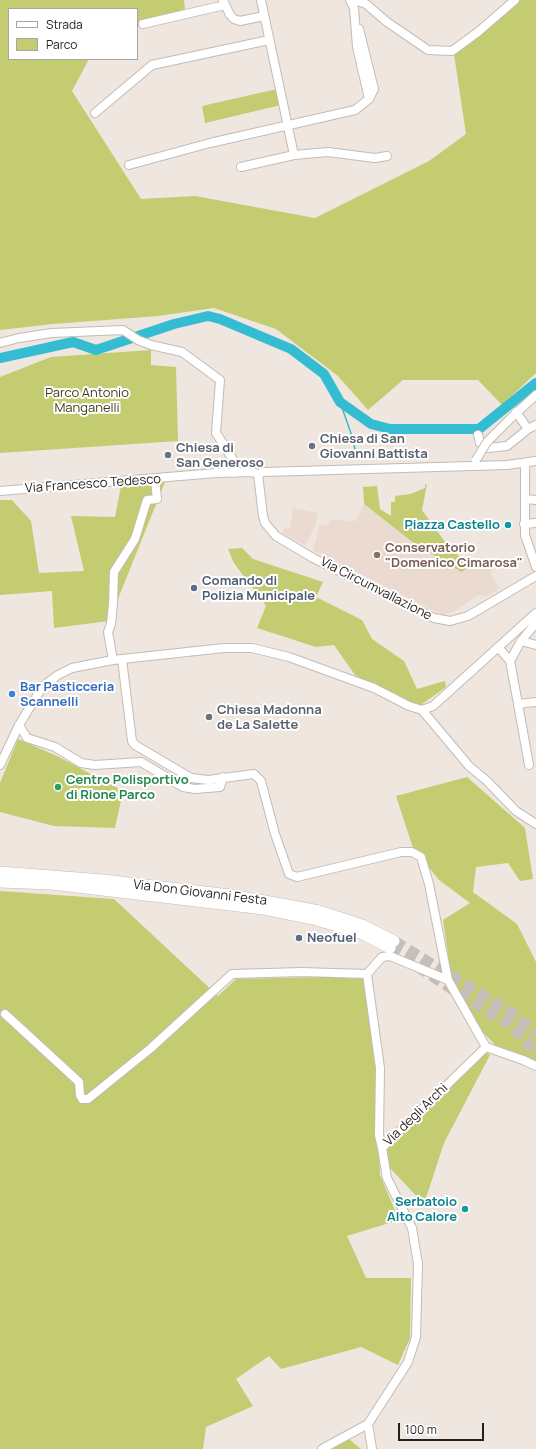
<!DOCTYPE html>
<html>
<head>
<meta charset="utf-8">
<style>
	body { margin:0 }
	#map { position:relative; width:536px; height:1449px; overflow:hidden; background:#efe6df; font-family:Manrope,sans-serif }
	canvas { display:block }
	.legend { position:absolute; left:8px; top:8px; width:130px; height:52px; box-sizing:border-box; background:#fff; border:1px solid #a7a5a5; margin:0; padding:5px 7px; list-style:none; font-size:12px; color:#221f1d }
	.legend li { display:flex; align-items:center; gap:8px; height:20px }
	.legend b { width:20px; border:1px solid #a7a5a5 }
	.scale { position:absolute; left:398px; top:1423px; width:86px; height:18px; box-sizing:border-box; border:2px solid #221f1d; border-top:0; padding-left:5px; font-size:12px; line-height:14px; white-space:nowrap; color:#221f1d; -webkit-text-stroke:3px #fff; paint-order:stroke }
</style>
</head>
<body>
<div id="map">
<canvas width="536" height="1449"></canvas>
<ul class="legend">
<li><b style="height:5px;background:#fff"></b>Strada</li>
<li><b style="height:11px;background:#c3cc71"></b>Parco</li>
</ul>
<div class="scale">100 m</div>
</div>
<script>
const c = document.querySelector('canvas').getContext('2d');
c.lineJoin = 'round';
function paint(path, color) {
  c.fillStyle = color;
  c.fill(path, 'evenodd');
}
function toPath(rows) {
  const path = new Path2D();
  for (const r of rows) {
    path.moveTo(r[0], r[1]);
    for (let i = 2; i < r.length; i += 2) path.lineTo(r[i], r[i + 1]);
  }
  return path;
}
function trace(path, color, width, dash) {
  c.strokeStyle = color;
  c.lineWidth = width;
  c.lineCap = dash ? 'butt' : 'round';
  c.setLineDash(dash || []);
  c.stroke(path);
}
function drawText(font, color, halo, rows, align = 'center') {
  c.font = font + ' Manrope,sans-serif';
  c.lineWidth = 4;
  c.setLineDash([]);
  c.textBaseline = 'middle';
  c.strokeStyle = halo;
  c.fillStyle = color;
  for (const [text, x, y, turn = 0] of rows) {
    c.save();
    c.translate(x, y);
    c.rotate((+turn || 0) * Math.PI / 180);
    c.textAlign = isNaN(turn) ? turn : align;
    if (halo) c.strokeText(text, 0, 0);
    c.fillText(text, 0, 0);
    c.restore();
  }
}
paint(toPath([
	[364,504,409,540,460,572,481,560,484,564,490,564,493,568,491,575,500,588,488,596,478,595,454,612,442,615,313,550,320,524,327,526,330,520,356,521],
	[293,508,318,513,315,527,305,545,283,534,284,527,290,528]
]), '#eadacf');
paint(toPath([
	[0,0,184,0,185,9,137,23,137,9,9,9,9,59,89,59,72,91,141,199,195,196,315,218,429,161,466,134,454,54,517,0,536,0,536,373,502,405,478,380,403,380,368,410,338,376,276,329,214,308,158,316,53,324,0,330],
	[277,89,281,105,205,123,202,106],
	[151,350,151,365,176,367,178,441,0,453,0,377,51,357],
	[165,482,109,621,54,628,52,591,0,595,0,500,12,500,31,521,39,573,84,571,71,516,115,517,121,486],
	[427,484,422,510,448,546,470,566,461,572,411,541,364,504,363,487,377,486,380,509,391,516,391,502,395,502,395,496,410,494,425,488,425,485],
	[242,548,253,559,323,582,316,597,362,620,372,639,404,661,417,689,445,681,446,687,418,707,355,675,334,645,316,647,257,628,266,606,234,563,228,549],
	[18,739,59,757,123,791,115,828,54,826,0,812,0,783],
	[467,777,525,828,533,879,520,881,508,863,476,867,473,892,517,924,536,962,536,1064,497,1047,481,1030,452,981,443,920,470,903,439,880,413,848,396,796],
	[0,891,114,899,218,996,236,979,364,976,376,1067,380,1175,399,1220,347,1236,366,1278,411,1278,410,1338,398,1365,361,1347,281,1369,269,1356,236,1379,253,1406,206,1427,203,1449,0,1449],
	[484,1051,490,1055,444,1143,424,1204,388,1166,385,1149],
	[349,1439,361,1449,330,1449]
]), '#c3cc71');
trace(toPath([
	[340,402,353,439,356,455]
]), '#34bdd2', 1.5);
trace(toPath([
	[0,358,73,342,96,350,174,324,208,316,220,319,291,349,324,374,340,402,371,424,390,429,479,429,536,383]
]), '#34bdd2', 10);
trace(toPath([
	[394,941,514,1014,536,1034],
	[390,948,467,999,510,1024,525,1040,536,1055]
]), '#c6beb8', 11, [11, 5.5]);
const minor = toPath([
	[223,0,230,15,234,19,240,21,264,16],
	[261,0,294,155],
	[354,0,366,4,387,22,428,50,452,51,478,32,515,0],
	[143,24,225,5],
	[359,29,374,89,369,99],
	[95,113,152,65,269,40],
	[129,165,210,143,355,110,369,99,357,47,354,8,350,0],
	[241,167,294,155,328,152,375,158,387,156],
	[0,343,19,338,52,333,123,330,138,340,151,345,182,352,220,380,216,433,232,458,234,473],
	[513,416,536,395],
	[528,429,536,425],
	[478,435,480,443,488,448,507,446,528,429,516,412],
	[525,464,525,535,536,567],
	[258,474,263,516,265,523,276,536,313,558,434,618,450,621,468,616,536,576],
	[258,474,264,472,507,465,536,461],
	[0,491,216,473,251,472,258,474],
	[525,499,536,500],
	[524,524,536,523],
	[521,641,536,645],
	[498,647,510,661,518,704,536,702],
	[122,659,132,741,135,745,191,778,208,780,254,774,261,781,275,834,289,874,297,877,401,852,412,852,421,857,429,884,448,980],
	[113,660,108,632,111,624,113,604,114,572,135,539,147,500,157,499,155,479],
	[510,661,521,641,536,623],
	[518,704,529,765],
	[422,710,469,766,487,781,516,811,536,824],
	[19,725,27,738,55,747,81,763,95,765,141,762,183,787,195,789,220,787,223,777],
	[0,765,19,725,43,686,58,675,72,668,113,660,224,648,252,648,289,657,374,688,409,706,422,710,433,706,536,613],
	[5,1014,79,1082,80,1095,82,1099,88,1099,151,1048,232,974,302,972,367,974],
	[486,1047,523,1060,536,1066],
	[382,1148,379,1135,380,1068,367,974,382,957,390,956,448,980,486,1047],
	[368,1424,372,1449],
	[322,1449,368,1424,408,1362,416,1337,418,1264,412,1228,387,1178,382,1148,486,1047]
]);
const major = toPath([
	[0,872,103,880,230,895,287,905,319,911,362,925,394,941],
	[0,882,52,884,264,909,313,919,361,933,390,948]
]);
trace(minor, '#c4bbb4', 10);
trace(major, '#c4bbb4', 12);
trace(minor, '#fff', 8);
trace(major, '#fff', 11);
const minorBridge = toPath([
	[476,460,487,442,511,418]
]);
trace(minorBridge, '#c4bbb4', 10, []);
trace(minorBridge, '#fff', 8);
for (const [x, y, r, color] of [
	[312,446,4,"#6b7280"],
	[168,455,4,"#6b7280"],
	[508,525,4,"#0f9aa8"],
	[377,555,4,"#8d6e63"],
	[194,588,4,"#5c6f8a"],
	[12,694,4,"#3f7fe0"],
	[209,717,4,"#6b7280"],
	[58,787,4,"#2e9e5b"],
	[299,938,4,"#5c6f8a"],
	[465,1209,4,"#0f9aa8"]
]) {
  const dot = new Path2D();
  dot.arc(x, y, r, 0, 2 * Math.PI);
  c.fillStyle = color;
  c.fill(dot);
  trace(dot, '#fff', 1.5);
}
drawText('13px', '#3c4019', '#fff', [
	["Parco Antonio",87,393],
	["Manganelli",87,408]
]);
drawText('bold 13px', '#5b616d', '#fff', [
	["Chiesa di San",320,439],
	["Giovanni Battista",320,454],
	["Chiesa di",176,448],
	["San Generoso",176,463],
	["Chiesa Madonna",217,710],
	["de La Salette",217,725]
], 'left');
drawText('13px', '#221f1d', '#fff', [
	["Via Francesco Tedesco",93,484,-4],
	["Via Circumvallazione",376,589,27],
	["Via Don Giovanni Festa",200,893,7],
	["Via degli Archi",416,1115,-44]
]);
drawText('bold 13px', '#0d838f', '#fff', [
	["Piazza Castello",500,525],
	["Serbatoio",457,1202],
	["Alto Calore",457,1217]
], 'right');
drawText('bold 13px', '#785e54', '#fff', [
	["Conservatorio",385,548],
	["\"Domenico Cimarosa\"",385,563]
], 'left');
drawText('bold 13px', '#4e5e75', '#fff', [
	["Comando di",202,581],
	["Polizia Municipale",202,596],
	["Neofuel",307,938]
], 'left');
drawText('bold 13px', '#366cbe', '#fff', [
	["Bar Pasticceria",20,687],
	["Scannelli",20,702]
], 'left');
drawText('bold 13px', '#27864d', '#fff', [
	["Centro Polisportivo",66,780],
	["di Rione Parco",66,795]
], 'left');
</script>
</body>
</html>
